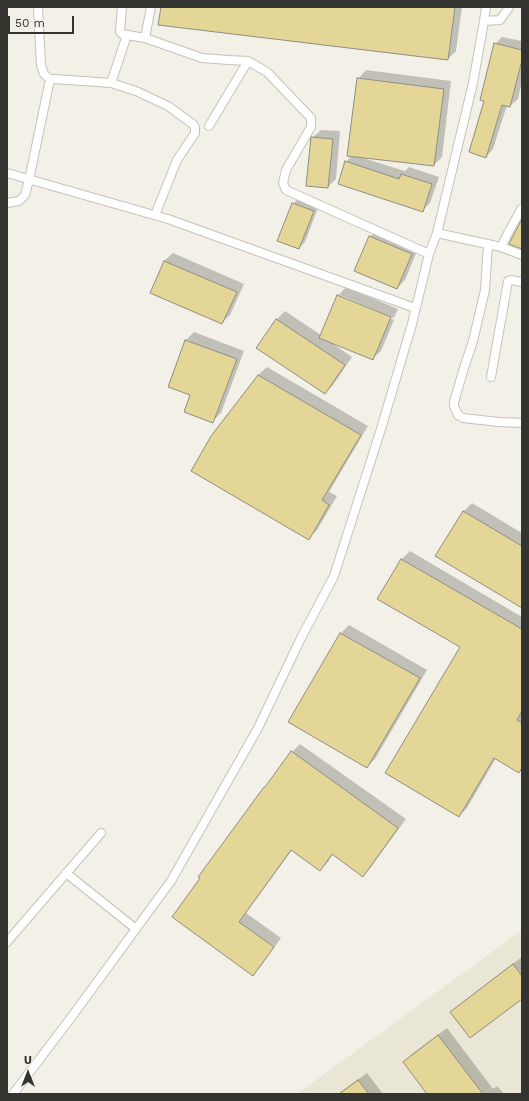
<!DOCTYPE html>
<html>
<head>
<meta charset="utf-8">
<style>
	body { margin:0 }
	#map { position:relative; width:529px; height:1101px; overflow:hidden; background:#f2f0e7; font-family:"Work Sans",sans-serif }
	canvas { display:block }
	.frame { position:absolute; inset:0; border:8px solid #33332f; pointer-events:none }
	.north { position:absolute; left:8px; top:1053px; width:40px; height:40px; -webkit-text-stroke:3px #f2f0e7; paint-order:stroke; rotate:0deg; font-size:11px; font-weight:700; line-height:16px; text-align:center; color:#33332f }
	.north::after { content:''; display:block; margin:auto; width:14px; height:18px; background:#33332f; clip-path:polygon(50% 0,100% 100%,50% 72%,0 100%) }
	.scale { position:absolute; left:8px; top:16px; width:66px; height:18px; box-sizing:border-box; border:2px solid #33332f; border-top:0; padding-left:5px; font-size:12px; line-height:14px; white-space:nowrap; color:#33332f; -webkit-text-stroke:3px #f2f0e7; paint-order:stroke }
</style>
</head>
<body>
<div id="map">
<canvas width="529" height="1101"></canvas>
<div class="frame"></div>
<div class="north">U</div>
<div class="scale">50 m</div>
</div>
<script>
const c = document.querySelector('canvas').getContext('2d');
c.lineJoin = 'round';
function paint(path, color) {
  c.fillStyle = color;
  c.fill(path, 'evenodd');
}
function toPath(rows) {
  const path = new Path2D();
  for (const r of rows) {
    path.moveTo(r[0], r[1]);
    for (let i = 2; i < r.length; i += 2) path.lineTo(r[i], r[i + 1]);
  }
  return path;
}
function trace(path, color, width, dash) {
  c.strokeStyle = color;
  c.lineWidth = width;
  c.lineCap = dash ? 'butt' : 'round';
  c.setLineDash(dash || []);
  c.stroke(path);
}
paint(toPath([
	[522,930,522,1094,297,1094]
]), '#e9e6d5');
paint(toPath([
	[162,7,462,7,456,51,448,59],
	[502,37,522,41,522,81,518,99,510,106,507,105,493,149,486,157,486,100,495,44],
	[366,70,451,81,442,157,434,165,363,158,405,171,409,167,439,177,430,203,423,210,346,162,352,155,358,79],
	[321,130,340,131,336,179,328,187,312,138],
	[299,197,319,205,305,242,299,248,293,204],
	[378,228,419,246,405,280,397,288,370,237],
	[173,253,244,284,230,315,222,323,151,292,164,261],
	[346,287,398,309,394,318,340,295,340,297,394,320,381,351,372,359,332,343,352,357,333,385,325,393,257,348,277,319,285,311,321,335,338,296],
	[194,332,244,351,221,413,213,421,192,394,169,386,186,340],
	[267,367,368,426,329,492,337,496,317,530,309,538,212,436,258,375],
	[472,503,522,533,522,607,437,555,464,511],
	[410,551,522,617,522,769,519,772,496,758,467,808,459,816,461,647,379,598,402,559],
	[349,625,427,670,375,759,367,767,289,722,341,633],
	[300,744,406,819,371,867,363,875,333,854,328,862,320,870,292,850,246,913,281,938,261,966,253,974,173,917,292,752],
	[522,957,522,997,452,1012,460,1004],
	[447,1028,493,1089,497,1086,504,1094,429,1094,404,1062,412,1054],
	[367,1073,383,1094,338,1094]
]), '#0003');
const building = toPath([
	[161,7,455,7,448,60,158,25,161,7],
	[494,43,522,50,522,60,510,107,502,105,486,158,469,152,484,101,480,100,494,43],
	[357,78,444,89,434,166,347,156,357,78],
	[311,137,333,139,328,188,306,186,311,137],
	[345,161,399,179,401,174,432,184,423,212,338,184,345,161],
	[292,203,314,211,299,249,277,241,292,203],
	[522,219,522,249,509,244,513,236,522,219],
	[369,236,412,254,397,289,354,271,369,236],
	[164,261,237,292,222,324,150,293,164,261],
	[337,295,391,317,373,360,319,338,337,295],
	[276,319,345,365,325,394,256,348,276,319],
	[185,340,237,359,213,423,184,412,190,395,168,387,185,340],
	[258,375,361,435,322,500,329,505,309,540,191,471,211,436,258,375],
	[463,511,522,546,522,608,435,556,463,511],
	[401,559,522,629,522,711,517,720,522,723,522,768,519,773,494,758,459,817,385,773,460,647,377,599,401,559],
	[340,633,420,678,367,768,288,722,340,633],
	[291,751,398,828,363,877,332,854,320,871,291,850,239,922,274,947,253,976,172,917,200,878,198,877,264,787,265,787,291,751],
	[513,964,522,976,522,999,470,1038,450,1012,513,964],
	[438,1035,483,1094,427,1094,403,1062,438,1035],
	[358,1080,369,1094,339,1094,358,1080]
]);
paint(building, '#e4d697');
trace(building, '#8f8d84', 1);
const minor = toPath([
	[38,7,41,65,44,74,51,80],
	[122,7,120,32,122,34,145,38,202,58,229,60,248,61,267,72,311,118,311,127,286,170,283,183,286,190,429,254],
	[484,21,500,20,508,9,509,7],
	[145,38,151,7],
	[111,83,127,35],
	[209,126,248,61],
	[7,173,168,219,415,308],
	[7,203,19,201,25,195,29,180,49,84,51,80,54,79,111,83,136,91,168,106,194,125,195,128,195,133,177,160,155,215],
	[437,233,501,247,522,255],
	[488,244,485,290,473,341,464,368,454,402,454,406,458,415,463,418,499,422,522,423],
	[501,247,508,233,522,208],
	[491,377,508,281,511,280,522,282],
	[66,873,136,929],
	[7,942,101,833],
	[13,1094,70,1019,171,881,258,728,301,638,334,576,381,429,412,324,429,254,437,233,473,83,484,21,486,7]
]);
trace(minor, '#c5c3b9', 10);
trace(minor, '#fff', 8);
</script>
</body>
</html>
